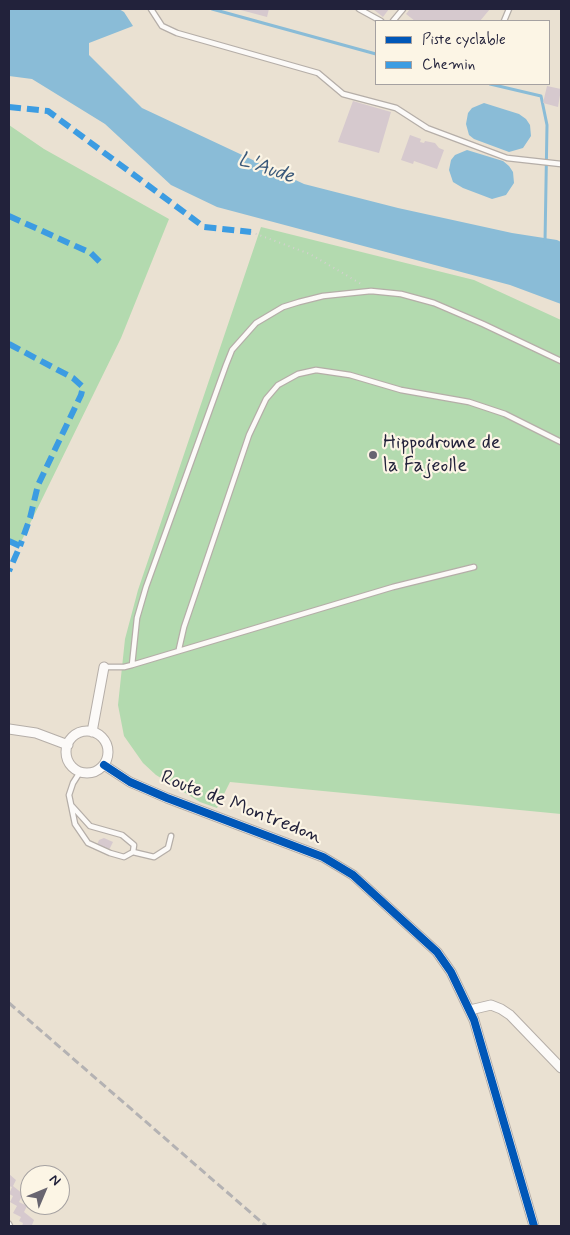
<!DOCTYPE html>
<html>
<head>
<meta charset="utf-8">
<style>
	body { margin:0 }
	#map { position:relative; width:570px; height:1235px; overflow:hidden; background:#eae1d2; font-family:Mynerve,sans-serif }
	canvas { display:block }
	.frame { position:absolute; inset:0; border:10px solid #22223b; pointer-events:none }
	.legend { position:absolute; left:375px; top:20px; width:175px; height:65px; box-sizing:border-box; background:#fcf5e5; border:1px solid #a5a1a1; margin:0; padding:6px 9px; list-style:none; font-size:15px; color:#22223b }
	.legend li { display:flex; align-items:center; gap:10px; height:25px }
	.legend b { width:25px; border:1px solid #a5a1a1 }
	.north { position:absolute; left:20px; top:1165px; width:50px; height:50px; box-sizing:border-box; background:#fcf5e5; border:1px solid #a5a1a1; border-radius:50%; rotate:45deg; font-size:14px; font-weight:700; line-height:20px; text-align:center; color:#22223b }
	.north::after { content:''; display:block; margin:auto; width:18px; height:22px; background:#686570; clip-path:polygon(50% 0,100% 100%,50% 72%,0 100%) }
</style>
</head>
<body>
<div id="map">
<canvas width="570" height="1235"></canvas>
<div class="frame"></div>
<ul class="legend">
<li><b style="height:6px;background:#0057b8"></b>Piste cyclable</li>
<li><b style="height:6px;background:#3c9ce2"></b>Chemin</li>
</ul>
<div class="north">N</div>
</div>
<script>
const c = document.querySelector('canvas').getContext('2d');
c.lineJoin = 'round';
function paint(path, color) {
  c.fillStyle = color;
  c.fill(path, 'evenodd');
}
function toPath(rows) {
  const path = new Path2D();
  for (const r of rows) {
    if (r.length === 3) {
      path.moveTo(r[0] + r[2], r[1]);
      path.arc(r[0], r[1], r[2], 0, 2 * Math.PI);
      continue;
    }
    path.moveTo(r[0], r[1]);
    for (let i = 2; i < r.length; i += 2) path.lineTo(r[i], r[i + 1]);
  }
  return path;
}
function trace(path, color, width, dash) {
  c.strokeStyle = color;
  c.lineWidth = width;
  c.lineCap = dash ? 'butt' : 'round';
  c.setLineDash(dash || []);
  c.stroke(path);
}
function drawText(font, color, halo, rows, align = 'center') {
  c.font = font + ' Mynerve,sans-serif';
  c.lineWidth = 4.5;
  c.setLineDash([]);
  c.textBaseline = 'middle';
  c.strokeStyle = halo;
  c.fillStyle = color;
  for (const [text, x, y, turn = 0] of rows) {
    c.save();
    c.translate(x, y);
    c.rotate((+turn || 0) * Math.PI / 180);
    c.textAlign = isNaN(turn) ? turn : align;
    if (halo) c.strokeText(text, 0, 0);
    c.fillText(text, 0, 0);
    c.restore();
  }
}
paint(toPath([
	[9,125,44,149,169,219,121,338,20,544,9,538],
	[261,227,474,280,561,320,561,814,230,782,217,808,200,802,156,775,143,763,124,736,118,705,125,639,138,590]
]), '#b3daaf');
paint(toPath([
	[9,9,119,9,124,12,133,26,89,43,89,55,142,108,304,184,398,208,512,233,557,240,561,242,561,304,510,285,217,207,171,185,105,124,32,79,9,76],
	[484,103,519,114,526,119,530,125,531,136,523,148,509,152,474,139,469,135,466,124,468,113,472,108],
	[467,150,503,161,509,166,513,172,514,183,506,195,492,199,463,188,453,182,449,170,451,160,455,155]
]), '#8abcd7');
trace(toPath([
	[212,9,376,54],
	[490,84,541,96,547,125,545,242]
]), '#8abcd7', 3);
paint(toPath([
	[237,9,269,9,267,17],
	[373,9,389,9,383,17],
	[410,9,490,9,480,21,415,21,406,14],
	[547,86,561,89,558,107,543,103],
	[353,101,391,112,379,153,338,142],
	[410,135,421,139,420,142,424,143,425,141,435,143,439,148,444,150,437,169,414,161,413,164,401,160],
	[104,838,113,842,109,850,97,845,99,840],
	[9,1174,16,1180,13,1186,23,1194,19,1202,27,1206,24,1212,34,1220,32,1225,34,1226,22,1226,23,1223,19,1221,21,1217,13,1213,17,1206,10,1202,13,1196,9,1194,12,1187,9,1186]
]), '#d6c9ce');
const service = toPath([
	[151,9,162,26,177,33,318,73,343,94,396,108,427,128,507,158,561,164],
	[359,9,381,21],
	[393,21,403,9],
	[504,21,509,9],
	[179,649,184,627,249,435,266,399,278,385,298,374,316,370,350,375,401,390,469,402,505,414,561,442],
	[132,665,393,587,474,567],
	[104,667,124,667,132,665,137,618,146,587,226,365,232,350,256,323,283,307,299,302,323,296,371,291,401,294,434,303,483,324,561,361],
	[72,806,90,826,122,835,134,845,133,852,124,857,110,853,88,843,75,824,69,795,73,783,80,772],
	[133,852,154,857,168,848,171,836],
	[9,1224,10,1226]
]);
const minor = toPath([
	[9,729,36,733,68,745],
	[87,752,21],
	[92,732,104,667],
	[104,765,130,782,167,798,323,857,353,875,437,952,451,972,474,1020,534,1226],
	[470,1010,491,1005,501,1009,510,1015,561,1068]
]);
trace(service, '#b5aea8', 7);
trace(minor, '#b5aea8', 11);
trace(toPath([
	[251,232,310,254,363,285]
]), '#d4d1cf', 2, [1, 4]);
trace(service, '#fcfaf8', 4.5);
trace(minor, '#fcfaf8', 9);
trace(toPath([
	[9,1003,266,1226]
]), '#b4b2b3', 3, [8, 4]);
trace(toPath([
	[9,107,48,111,204,227,251,232],
	[9,216,91,253,101,263],
	[9,344,73,378,83,387,81,395,38,485,30,518,20,546],
	[9,541,20,546,9,571]
]), '#3c9ce2', 6, [12, 6]);
trace(toPath([
	[104,765,130,782,167,798,323,857,353,875,437,952,451,972,474,1020,534,1226]
]), '#0057b8', 8);
for (const [x, y, r, color] of [
	[373,455,5,"#686570"]
]) {
  const dot = new Path2D();
  dot.arc(x, y, r, 0, 2 * Math.PI);
  c.fillStyle = color;
  c.fill(dot);
  trace(dot, '#fcf5e5', 2);
}
drawText('20px', '#22223b', '#fcf5e5', [
	["Hippodrome de",383,444],
	["la Fajeolle",383,467]
], 'left');
drawText('20px', '#22223b', '#fcf5e5', [
	["Route de Montredon",241,808,21]
]);
drawText('italic 21px', '#3b597a', '#fcf5e5', [
	["L'Aude",266,169,19]
]);
</script>
</body>
</html>
